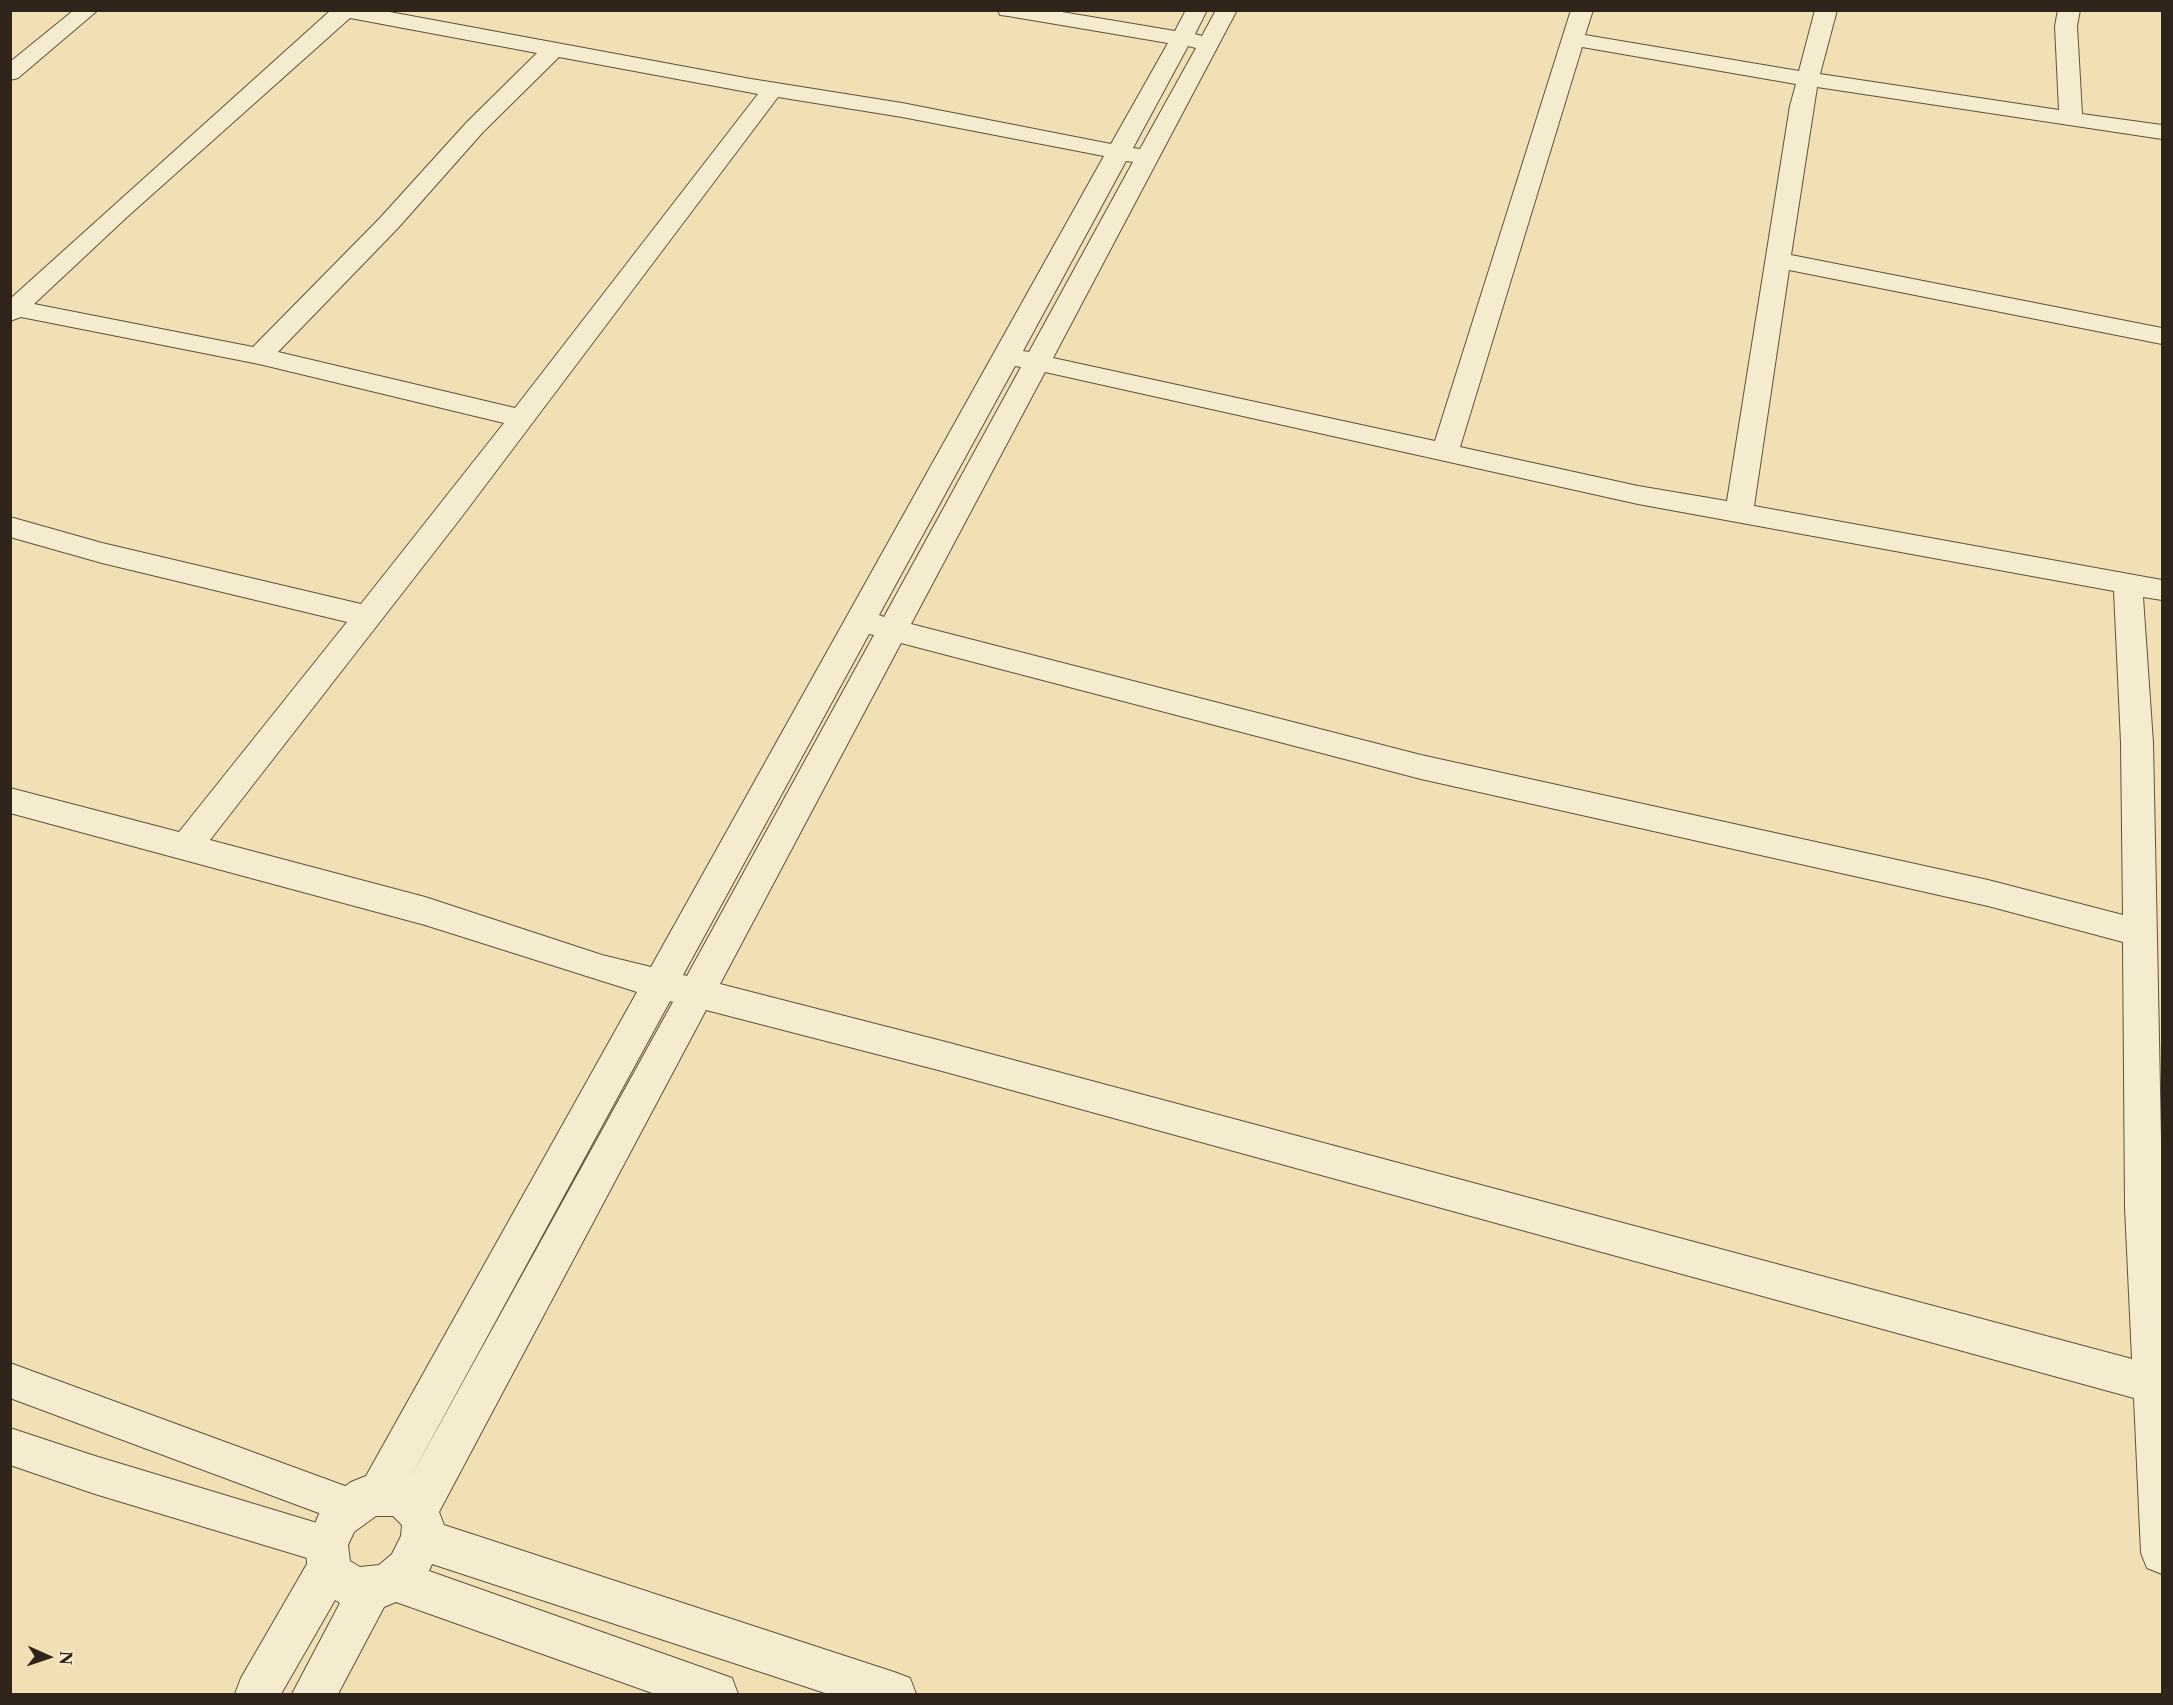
<!DOCTYPE html>
<html>
<head>
<meta charset="utf-8">
<style>
	body { margin:0 }
	#map { position:relative; width:2173px; height:1705px; overflow:hidden; background:#f0e0b3; font-family:"Libre Caslon Text",serif }
	canvas { display:block }
	.frame { position:absolute; inset:0; border:12px solid #302319; pointer-events:none }
	.north { position:absolute; left:18px; top:1627px; width:60px; height:60px; -webkit-text-stroke:4px #f5ebce; paint-order:stroke; rotate:93deg; font-size:16px; font-weight:700; line-height:24px; text-align:center; color:#302319 }
	.north::after { content:''; display:block; margin:auto; width:21px; height:27px; background:#302319; clip-path:polygon(50% 0,100% 100%,50% 72%,0 100%) }
</style>
</head>
<body>
<div id="map">
<canvas width="2173" height="1705"></canvas>
<div class="frame"></div>
<div class="north">N</div>
</div>
<script>
const c = document.querySelector('canvas').getContext('2d');
c.lineJoin = 'round';
function toPath(rows) {
  const path = new Path2D();
  for (const r of rows) {
    path.moveTo(r[0], r[1]);
    for (let i = 2; i < r.length; i += 2) path.lineTo(r[i], r[i + 1]);
  }
  return path;
}
function trace(path, color, width, dash) {
  c.strokeStyle = color;
  c.lineWidth = width;
  c.lineCap = dash ? 'butt' : 'round';
  c.setLineDash(dash || []);
  c.stroke(path);
}
function paint(path, color) {
  c.fillStyle = color;
  c.fill(path, 'evenodd');
}
const lane = toPath([
	[10,1363,364,1493,370,1506,364,1519,351,1525,10,1398,10,1363],
	[10,1428,95,1456,327,1526,341,1531,346,1545,341,1559,327,1564,95,1494,10,1465,10,1428]
]);
const street = toPath([
	[74,10,98,10,18,78,10,80,10,62,74,10],
	[331,10,379,10,751,79,902,103,1111,144,1168,43,1008,16,1000,15,998,10,1050,10,1175,31,1186,10,1207,10,1195,34,1202,36,1216,10,1237,10,1053,358,1435,441,1571,10,1593,10,1585,35,1799,71,1815,10,1837,10,1820,74,2059,110,2055,26,2058,10,2080,10,2077,26,2082,114,2162,125,2162,139,1817,87,1791,255,2162,328,2162,344,1789,270,1754,506,2162,580,2162,600,2143,597,2153,743,2162,1187,2162,1574,2147,1568,2141,1553,2134,1398,942,1071,706,1010,439,1512,444,1525,894,1672,910,1678,916,1694,828,1694,432,1564,429,1571,732,1678,738,1694,655,1694,396,1602,384,1607,338,1694,292,1694,340,1603,335,1600,281,1694,235,1694,241,1678,307,1564,306,1545,324,1502,351,1482,366,1476,637,992,425,925,10,813,10,788,179,832,347,622,102,563,10,537,10,517,102,543,361,604,504,423,259,364,21,317,10,321,10,299,331,10],
	[350,18,537,53,467,122,380,218,253,347,34,304,127,217,350,18],
	[1188,46,1196,48,1140,149,1133,148,1188,46],
	[1582,47,1796,84,1790,106,1727,501,1638,486,1460,447,1582,47],
	[559,57,758,94,515,408,278,352,398,228,483,132,559,57],
	[778,97,902,117,1104,156,651,967,602,955,425,897,210,840,460,519,778,97],
	[1126,161,1133,162,1029,352,1023,351,1126,161],
	[1015,366,1021,367,884,617,879,615,1015,366],
	[1045,372,1638,504,2114,591,2121,743,2123,915,1988,880,1421,755,911,624,1045,372],
	[869,634,874,635,687,976,683,975,869,634],
	[901,643,1421,779,1988,906,2123,942,2125,1207,2132,1359,942,1041,720,984,901,643],
	[670,1001,673,1002,409,1480,670,1001],
	[376,1516,393,1516,402,1525,401,1536,392,1554,379,1565,360,1567,350,1561,348,1545,354,1532,376,1516]
]);
trace(lane, '#605240', 2);
trace(street, '#605240', 2);
paint(lane, '#f5ebce');
paint(street, '#f5ebce');
</script>
</body>
</html>
